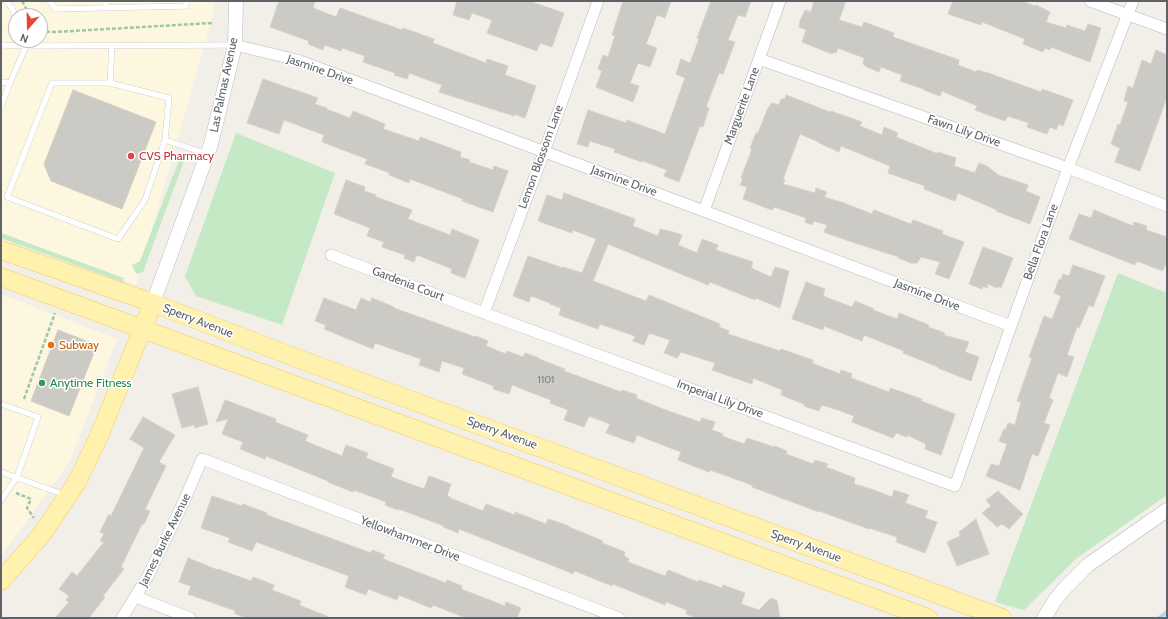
<!DOCTYPE html>
<html>
<head>
<meta charset="utf-8">
<style>
	body { margin:0 }
	#map { position:relative; width:1168px; height:619px; overflow:hidden; background:#f1efe8; font-family:Cabin,sans-serif }
	canvas { display:block }
	.frame { position:absolute; inset:0; border:2px solid #5f6368; pointer-events:none }
	.north { position:absolute; left:8px; top:8px; width:40px; height:40px; box-sizing:border-box; background:#fff; border:1px solid #bfc1c3; border-radius:50%; rotate:200deg; font-size:11px; font-weight:700; line-height:16px; text-align:center; color:#5f6368 }
	.north::after { content:''; display:block; margin:auto; width:14px; height:18px; background:#ea4335; clip-path:polygon(50% 0,100% 100%,50% 72%,0 100%) }
</style>
</head>
<body>
<div id="map">
<canvas width="1168" height="619"></canvas>
<div class="frame"></div>
<div class="north">N</div>
</div>
<script>
const c = document.querySelector('canvas').getContext('2d');
c.lineJoin = 'round';
function paint(path, color) {
  c.fillStyle = color;
  c.fill(path, 'evenodd');
}
function toPath(rows) {
  const path = new Path2D();
  for (const r of rows) {
    path.moveTo(r[0], r[1]);
    for (let i = 2; i < r.length; i += 2) path.lineTo(r[i], r[i + 1]);
  }
  return path;
}
function trace(path, color, width, dash) {
  c.strokeStyle = color;
  c.lineWidth = width;
  c.lineCap = dash ? 'butt' : 'round';
  c.setLineDash(dash || []);
  c.stroke(path);
}
function drawText(font, color, halo, rows, align = 'center') {
  c.font = font + ' Cabin,sans-serif';
  c.lineWidth = 3;
  c.setLineDash([]);
  c.textBaseline = 'middle';
  c.strokeStyle = halo;
  c.fillStyle = color;
  for (const [text, x, y, turn = 0] of rows) {
    c.save();
    c.translate(x, y);
    c.rotate((+turn || 0) * Math.PI / 180);
    c.textAlign = isNaN(turn) ? turn : align;
    if (halo) c.strokeText(text, 0, 0);
    c.fillText(text, 0, 0);
    c.restore();
  }
}
paint(toPath([
	[1,1,214,1,213,15,136,285,1,232],
	[16,16,40,16,40,40,16,40],
	[1,294,117,339,70,461,1,556]
]), '#fef7e0');
paint(toPath([
	[236,133,335,173,282,325,196,296,185,276],
	[181,155,184,161,143,272,136,274,132,265,140,261],
	[1,233,124,278,123,282,1,238],
	[1118,273,1167,293,1167,495,1077,558,1024,610,995,602]
]), '#c5e8c5');
trace(toPath([
	[1159,618,1167,612]
]), '#aadaff', 4);
const building = toPath([
	[279,1,315,1,313,8,336,17,340,8,402,30,403,28,434,39,433,43,486,63,487,59,508,66,505,75,536,86,525,118,514,114,514,116,439,92,442,85,409,73,407,79,394,75,395,73,363,62,365,56,342,48,341,51,325,45,323,50,308,44,309,41,270,27,279,1],
	[457,1,529,1,564,13,552,47,540,43,537,51,487,33,492,20,472,13,469,20,453,15,457,1],
	[623,1,671,1,665,18,657,15,646,44,657,48,650,67,638,63,630,83,639,86,633,102,596,87,602,71,598,69,603,55,608,57,615,36,612,35,623,1],
	[711,1,751,1,745,17,738,15,728,40,735,42,723,74,719,73,706,107,709,108,703,127,700,126,679,182,664,176,667,170,643,161,642,162,614,152,615,149,590,141,588,147,577,144,588,110,626,123,627,120,665,134,685,78,676,74,681,59,690,63,699,39,697,38,711,1],
	[814,1,846,1,839,20,862,27,864,22,894,33,893,37,959,60,958,65,976,72,977,70,988,73,1041,92,1042,89,1073,100,1063,126,1059,124,1056,130,1050,127,1047,134,1027,127,1029,123,1008,116,1005,121,975,110,977,106,942,91,940,96,924,90,924,89,900,81,902,75,881,67,879,72,867,67,863,64,864,58,838,48,836,53,833,52,832,54,802,42,806,30,799,27,800,21,805,10,811,12,814,1],
	[953,1,1021,1,1035,6,1036,5,1050,12,1046,22,1066,28,1067,25,1085,31,1088,24,1101,28,1090,62,1051,47,1050,50,1045,48,1043,52,1023,44,1025,39,982,22,981,25,948,14,953,1],
	[1156,50,1167,55,1167,97,1140,171,1115,162,1120,148,1111,144,1118,124,1120,125,1128,102,1124,101,1128,86,1133,88,1142,60,1151,64,1156,50],
	[263,79,318,98,315,104,327,108,326,109,350,118,353,111,385,124,383,129,419,141,420,137,461,152,460,157,470,160,469,162,493,170,494,166,508,171,493,212,462,201,463,199,410,179,409,183,389,175,390,173,365,164,367,159,322,142,324,135,284,120,279,134,247,123,263,79],
	[73,90,156,122,122,209,51,181,44,164,73,90],
	[786,95,830,112,831,111,836,113,862,122,860,126,882,135,884,127,898,133,896,137,938,154,938,152,956,158,954,166,975,173,979,163,987,166,998,175,1028,185,1026,191,1040,197,1030,224,996,211,997,210,958,193,955,201,924,189,925,186,888,173,890,166,841,146,839,152,819,143,819,142,800,134,783,179,785,180,783,184,815,193,816,188,827,192,824,197,844,203,872,214,874,210,911,224,913,220,943,231,942,234,964,242,949,279,935,274,940,262,921,257,917,263,911,263,898,258,899,257,852,242,824,232,827,225,814,221,812,225,805,222,806,218,774,207,772,210,743,199,747,187,740,185,743,179,741,178,752,149,750,148,756,133,758,133,768,108,772,103,779,105,781,99,785,99,786,95],
	[346,180,365,187,364,191,376,195,376,197,412,210,408,219,450,235,452,229,479,240,465,278,451,273,452,269,417,255,414,262,404,258,405,255,382,247,384,242,367,236,370,228,334,214,346,180],
	[564,193,635,219,633,226,658,236,660,229,673,232,682,235,678,245,697,253,702,239,718,245,716,250,753,262,751,268,771,277,775,267,789,271,780,308,756,298,755,300,710,282,708,285,608,244,593,281,646,301,649,295,720,324,719,327,729,331,728,334,780,351,781,349,813,360,812,363,840,374,841,370,852,374,851,378,889,392,890,388,922,399,921,401,955,414,941,455,925,449,926,444,907,435,907,437,896,433,893,438,852,422,854,416,838,410,822,405,819,411,804,406,804,404,781,395,782,390,753,378,752,384,712,370,715,363,681,352,677,358,664,353,670,340,649,333,644,345,633,341,635,336,600,324,598,329,559,315,561,308,550,304,550,303,531,296,529,302,513,296,528,256,563,268,563,267,582,273,596,239,573,230,572,233,538,221,547,195,562,200,564,193],
	[1094,210,1133,226,1134,222,1147,226,1146,230,1167,237,1167,260,1163,271,1137,261,1135,265,1069,239,1079,214,1091,218,1094,210],
	[983,247,1013,258,1001,288,998,286,997,288,988,284,987,288,983,286,982,289,969,284,983,247],
	[1073,265,1105,276,1093,307,1089,305,1079,328,1077,327,1067,355,1074,357,1067,377,1058,373,1049,398,1053,400,1044,423,1050,425,1038,456,1032,454,1020,490,986,476,991,464,999,466,1007,444,999,441,1004,429,1006,429,1008,423,1015,425,1021,402,1017,401,1032,358,1029,357,1044,316,1052,319,1061,296,1054,293,1059,279,1061,280,1063,274,1069,276,1073,265],
	[806,282,825,289,823,296,852,307,855,301,874,309,873,310,897,319,899,313,929,325,928,327,945,333,944,335,969,342,965,352,979,357,971,381,938,368,938,367,903,353,904,351,864,335,862,341,824,326,823,330,792,319,806,282],
	[324,298,356,310,361,298,370,302,372,298,394,307,394,308,475,337,476,336,488,341,486,346,506,354,507,351,523,357,525,353,539,358,539,359,565,369,564,371,621,392,622,390,637,395,636,398,663,409,700,422,702,418,715,422,712,430,723,434,722,436,744,444,747,438,774,447,775,446,787,451,786,454,813,464,815,460,828,464,826,467,855,478,854,484,871,489,892,497,894,490,909,495,905,503,928,511,925,518,937,522,925,553,896,542,897,537,869,528,869,529,819,511,819,512,752,487,752,485,710,470,709,472,678,460,681,452,637,435,634,443,606,433,610,424,589,416,584,427,564,420,568,410,550,403,551,400,535,394,512,385,509,394,493,389,494,386,462,374,464,368,442,361,439,372,419,365,421,359,375,343,373,349,324,329,326,325,315,321,324,298],
	[58,330,97,345,69,416,31,401,58,330],
	[198,387,208,424,195,428,194,425,182,428,172,394,198,387],
	[225,400,276,419,275,422,308,435,305,441,342,456,346,445,368,453,366,458,394,469,391,477,424,489,429,476,451,484,447,496,450,497,450,498,483,511,486,504,515,515,515,512,546,524,548,519,569,526,569,527,603,541,602,543,625,552,624,556,629,559,628,562,665,576,668,570,698,582,699,580,722,588,723,585,745,593,741,604,759,610,771,598,777,601,780,618,697,618,686,614,687,610,666,602,665,605,613,584,612,586,575,571,573,574,564,570,459,529,458,533,443,527,444,526,399,509,398,510,385,505,386,502,354,490,353,492,328,482,328,481,266,456,265,459,240,449,243,442,222,434,228,419,216,422,225,400],
	[143,417,175,435,159,462,166,466,145,509,150,511,144,524,142,524,121,567,124,569,103,596,105,597,89,618,55,618,69,602,66,600,69,596,59,589,72,572,77,576,104,542,100,541,104,534,100,532,109,514,111,516,144,448,130,439,143,417],
	[998,491,1023,514,1009,529,1002,524,997,527,982,513,991,506,986,500,998,491],
	[212,496,242,506,243,504,267,513,267,515,371,553,372,550,385,555,383,559,446,583,447,580,462,586,461,589,505,606,506,602,521,608,517,618,466,618,433,605,431,608,399,595,397,600,368,589,366,595,345,587,349,576,256,542,252,551,228,542,230,538,201,528,212,496],
	[976,519,989,554,957,566,947,542,960,536,959,532,976,519],
	[188,558,218,570,218,569,251,581,253,577,274,585,272,590,301,601,299,605,329,617,329,618,246,618,234,613,236,611,188,594,191,586,179,582,188,558]
]);
paint(building, '#cccac5');
trace(building, '#d6d1c6', 1);
const service = toPath([
	[6,1,12,8,16,18],
	[50,1,55,9,186,6,186,1],
	[106,1,106,8],
	[1,45,26,46,24,40],
	[112,45,110,83,52,83,7,197,118,239,145,200,165,140,207,154],
	[1,82,10,83],
	[110,83,169,98,165,140],
	[1,106,10,83,26,46,234,45],
	[1,404,38,417,17,477,1,500],
	[1,472,65,495]
]);
const minor = toPath([
	[1090,1,1167,29],
	[235,45,297,60,704,211,1011,326],
	[759,59,1068,168,1167,206],
	[704,211,780,1],
	[331,255,484,313,955,486,1011,326,1068,168,1133,1],
	[484,313,544,152,598,1],
	[136,597,190,618],
	[122,618,148,576,185,499,202,459,619,618]
]);
const tertiary = toPath([
	[153,303,211,144,235,45,236,1],
	[1044,618,1055,600,1065,588,1088,565,1167,510]
]);
const primary = toPath([
	[1,250,153,303,291,356,1002,618],
	[1,277,928,618],
	[1,581,42,534,77,482,99,436,153,303]
]);
trace(service, '#b5b8bc', 6);
trace(minor, '#b5b8bc', 12);
trace(tertiary, '#b5b8bc', 15);
trace(primary, '#f2c960', 19);
trace(toPath([
	[22,1,30,16],
	[40,31,55,32,212,23],
	[24,399,55,313],
	[16,493,31,499,27,508,34,518]
]), '#9cc7a9', 2.5, [4, 2]);
trace(service, '#fff', 5.5);
trace(minor, '#fff', 11);
trace(tertiary, '#fff', 14);
trace(primary, '#fff2af', 18);
for (const [x, y, r, color] of [
	[131,156,4,"#e0444e"],
	[51,345,4,"#e8710a"],
	[42,383,4,"#2e9e5b"]
]) {
  const dot = new Path2D();
  dot.arc(x, y, r, 0, 2 * Math.PI);
  c.fillStyle = color;
  c.fill(dot);
  trace(dot, '#fff', 1.5);
}
drawText('10px', '#7a7d7f', null, [
	["1101",546,380]
]);
drawText('12px', '#5f6368', '#fff', [
	["Jasmine Drive",320,70,19],
	["Las Palmas Avenue",224,85,-78],
	["Marguerite Lane",742,106,-70],
	["Fawn Lily Drive",964,131,19],
	["Lemon Blossom Lane",541,157,-70],
	["Jasmine Drive",624,181,20],
	["Bella Flora Lane",1041,242,-70],
	["Gardenia Court",408,284,21],
	["Jasmine Drive",927,295,21],
	["Sperry Avenue",198,321,21],
	["Imperial Lily Drive",720,399,20],
	["Sperry Avenue",502,433,20],
	["Yellowhammer Drive",410,539,21],
	["James Burke Avenue",165,540,-64],
	["Sperry Avenue",806,546,20]
]);
drawText('12px', '#be3a42', '#fff', [
	["CVS Pharmacy",139,156]
], 'left');
drawText('12px', '#c56008', '#fff', [
	["Subway",59,345]
], 'left');
drawText('12px', '#27864d', '#fff', [
	["Anytime Fitness",50,383]
], 'left');
</script>
</body>
</html>
